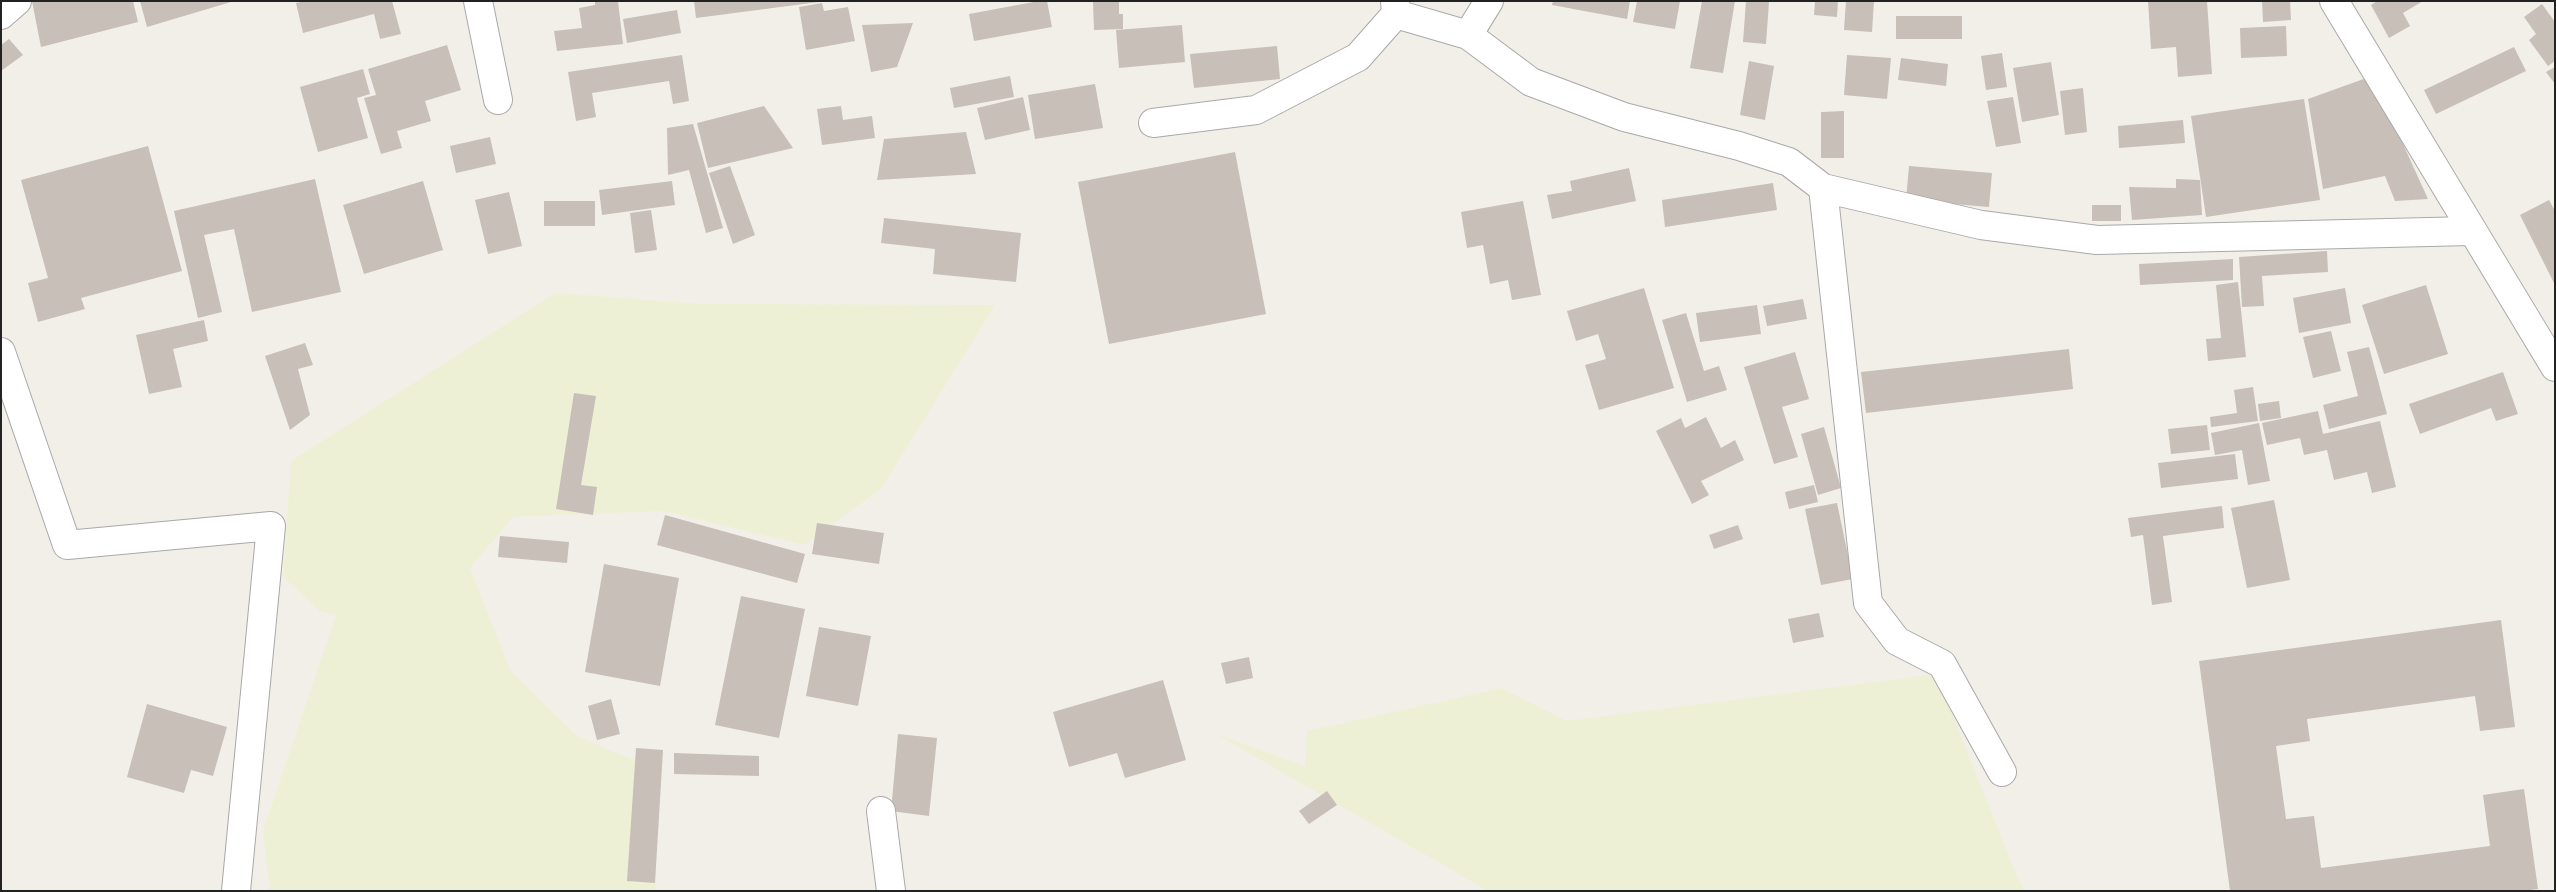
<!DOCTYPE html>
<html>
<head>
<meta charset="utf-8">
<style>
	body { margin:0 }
	#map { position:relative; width:2556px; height:892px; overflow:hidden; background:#f2efe9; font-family:"PT Sans",sans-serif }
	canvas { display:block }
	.frame { position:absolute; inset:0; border:2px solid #222; pointer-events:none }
</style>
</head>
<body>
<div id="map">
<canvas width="2556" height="892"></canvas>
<div class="frame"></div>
</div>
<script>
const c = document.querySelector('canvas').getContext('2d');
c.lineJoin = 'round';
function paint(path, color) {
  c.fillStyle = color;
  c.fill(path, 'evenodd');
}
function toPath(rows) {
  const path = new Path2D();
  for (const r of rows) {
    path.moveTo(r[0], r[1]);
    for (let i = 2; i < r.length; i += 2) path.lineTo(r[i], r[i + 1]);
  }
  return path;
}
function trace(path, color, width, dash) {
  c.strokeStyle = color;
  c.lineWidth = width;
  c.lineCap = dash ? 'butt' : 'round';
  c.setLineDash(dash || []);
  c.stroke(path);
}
paint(toPath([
	[555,293,704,304,995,305,881,489,804,545,664,511,513,517,470,568,510,670,577,736,636,761,657,891,270,891,263,831,336,615,320,611,283,577,291,461],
	[1936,674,2019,881,2026,891,1488,891,1214,733,1305,766,1307,731,1502,688,1567,721]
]), '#eef0d5');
paint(toPath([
	[32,1,133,1,138,22,41,47],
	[140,1,231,1,231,2,147,27],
	[305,1,392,1,401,34,380,39,374,14,303,33,296,3],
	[595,1,618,1,623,44,557,51,554,31,582,28,579,8,595,5],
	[694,1,819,1,819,2,696,18],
	[1039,1,1047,1,1052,27,974,41,969,14],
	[1093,1,1119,1,1119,14,1123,14,1123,29,1094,30],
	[1553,1,1630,1,1627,19,1552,5],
	[1637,1,1680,1,1675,29,1633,22],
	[1702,1,1735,1,1723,73,1690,68],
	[1746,1,1769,2,1766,44,1743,42],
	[1815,1,1838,1,1837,17,1814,15],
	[1846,1,1874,1,1872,32,1844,30],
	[2148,1,2207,1,2212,74,2178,77,2176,47,2151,49],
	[2262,1,2290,1,2291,20,2263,22],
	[2377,1,2423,1,2403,13,2410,26,2389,38,2371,5],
	[822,3,824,11,848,7,855,41,806,50,799,7],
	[2542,4,2555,22,2555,61,2548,66,2529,40,2536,34,2524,17],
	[677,10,681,33,627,43,623,19],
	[1896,16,1962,16,1962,39,1896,39],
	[913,23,897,67,871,72,862,25],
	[1182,25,1185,62,1119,68,1116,30],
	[2286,26,2287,56,2241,58,2240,28],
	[9,39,23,55,1,71,1,45],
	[447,45,461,90,425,101,431,121,397,131,402,148,381,154,364,98,376,95,368,69],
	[1277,46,1280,79,1194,88,1190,54],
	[2514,47,2526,71,2436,114,2424,90],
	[2002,53,2007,87,1986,90,1981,56],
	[682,55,689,101,673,104,669,81,592,93,596,117,576,121,568,72],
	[1847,55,1891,58,1887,99,1844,95],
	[1901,58,1948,64,1946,86,1898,80],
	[1749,61,1774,66,1765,120,1740,115],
	[2051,62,2059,115,2022,122,2013,68],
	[2555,67,2555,84,2546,72],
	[363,69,370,94,357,98,368,138,318,152,300,87],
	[1010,76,1014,97,954,108,950,88],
	[2372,76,2428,199,2395,201,2385,176,2323,189,2308,99],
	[1095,84,1103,128,1035,139,1028,95],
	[2083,88,2087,132,2065,135,2060,91],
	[1023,97,1030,130,985,140,977,108],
	[2013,97,2021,143,1996,147,1987,101],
	[2304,99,2320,200,2206,217,2191,116],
	[764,106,793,148,708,168,697,123],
	[841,106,843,120,872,116,875,138,822,145,817,109],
	[1844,111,1844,158,1821,158,1821,112],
	[2183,120,2185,143,2119,148,2118,126],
	[693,124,723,228,706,233,689,170,668,175,667,128],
	[966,132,976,174,877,180,884,139],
	[490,137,496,164,456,173,450,146],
	[148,146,182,271,81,298,85,309,38,322,28,283,48,278,21,180],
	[1235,152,1266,314,1109,344,1078,182],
	[730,166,755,235,733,244,709,173],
	[1909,166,1992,173,1989,207,1906,200],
	[1629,168,1636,201,1552,219,1547,195,1572,191,1570,181],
	[315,179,341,292,252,312,234,229,204,235,222,312,198,318,174,211],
	[2176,179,2200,180,2202,215,2132,220,2129,187,2176,188],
	[423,181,443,250,364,274,343,205],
	[672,181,675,205,602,215,599,190],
	[1773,183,1777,210,1665,227,1662,200],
	[509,192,522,246,488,254,475,200],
	[2549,200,2555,211,2555,285,2520,215],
	[544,201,595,201,595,226,544,226],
	[1523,201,1541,295,1512,300,1508,280,1490,284,1483,245,1467,248,1461,212],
	[2092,205,2121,205,2121,221,2092,221],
	[651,210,657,250,635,253,630,213],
	[884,218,1021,233,1016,282,933,274,935,249,881,243],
	[2327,251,2328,272,2262,276,2264,306,2242,307,2239,257],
	[2233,259,2233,280,2140,285,2139,264],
	[2238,282,2246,357,2208,361,2206,339,2221,338,2216,285],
	[2426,285,2448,354,2384,374,2362,305],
	[1644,288,1674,388,1599,410,1585,365,1606,359,1598,334,1576,341,1567,311],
	[2345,288,2351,323,2299,333,2293,298],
	[1803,299,1807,319,1767,326,1763,306],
	[1757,305,1761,334,1700,342,1696,313],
	[1686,313,1704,371,1719,366,1727,390,1687,402,1662,320],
	[204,320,208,341,173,349,182,387,149,394,136,335],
	[2331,331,2341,371,2313,378,2303,337],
	[305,343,313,365,298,369,310,415,290,430,265,356],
	[2369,347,2387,414,2329,429,2323,405,2358,396,2347,352],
	[2069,349,2073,389,1866,413,1861,372],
	[1795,352,1809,399,1782,407,1798,457,1774,464,1744,367],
	[2503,372,2518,414,2496,421,2491,408,2420,434,2409,404],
	[2253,387,2258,421,2211,427,2210,417,2237,413,2234,390],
	[574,393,596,396,581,485,597,487,593,515,556,509],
	[2279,401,2281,418,2260,421,2258,404],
	[2318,411,2323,434,2380,421,2396,487,2372,493,2367,472,2334,480,2327,450,2304,455,2300,438,2267,445,2262,423],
	[1706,417,1721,448,1735,440,1744,460,1701,481,1709,495,1692,504,1656,431,1681,418,1685,428],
	[2259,423,2270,481,2248,485,2242,450,2215,455,2211,433],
	[2207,425,2210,450,2171,454,2168,429],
	[1824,427,1841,488,1818,495,1801,434],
	[2235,454,2238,479,2161,488,2158,463],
	[1814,485,1818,502,1789,509,1785,492],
	[2274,500,2290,580,2247,588,2231,508],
	[1837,503,1853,579,1821,585,1805,509],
	[2222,506,2224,528,2163,536,2172,602,2152,605,2143,535,2131,537,2128,518],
	[665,515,805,554,797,583,657,545],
	[817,523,884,533,879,564,812,554],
	[1738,525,1743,539,1714,549,1709,535],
	[500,536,569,542,567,563,498,557],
	[604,564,679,578,660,686,585,672],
	[741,596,805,609,779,738,715,725],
	[1819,613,1824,637,1793,643,1788,619],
	[2501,620,2515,727,2480,731,2475,696,2307,719,2310,741,2276,746,2286,819,2314,816,2321,868,2490,846,2483,795,2524,789,2538,889,2523,891,2230,891,2199,661],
	[819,627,871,636,858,706,806,696],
	[1249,657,1253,678,1226,684,1221,663],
	[1163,680,1186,760,1125,778,1117,753,1069,767,1053,712],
	[611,699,620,734,597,740,588,706],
	[147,704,227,727,213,776,191,770,184,793,127,777],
	[898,734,937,738,929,816,891,811],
	[636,748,663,750,655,883,627,881],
	[674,753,759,756,759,776,674,774],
	[1327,791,1337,805,1309,824,1299,811]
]), '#c7bfb8');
const minor = toPath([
	[478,1,498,100],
	[1396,14,1468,35,1531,82,1624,117,1739,146,1789,162,1823,188,1868,603,1897,641,1942,664,2002,772],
	[1,15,17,1],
	[1468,35,1489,1],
	[1153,123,1256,110,1358,57,1396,14,1395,1],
	[1823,188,1981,225,2097,240,2471,231],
	[1,352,67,545,271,526,236,891],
	[881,811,891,891]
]);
const tertiary = toPath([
	[2334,1,2555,367]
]);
trace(minor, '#a9a9a9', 30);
trace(tertiary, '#a9a9a9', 30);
trace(minor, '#fff', 28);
trace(tertiary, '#fff', 28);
</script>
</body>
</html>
